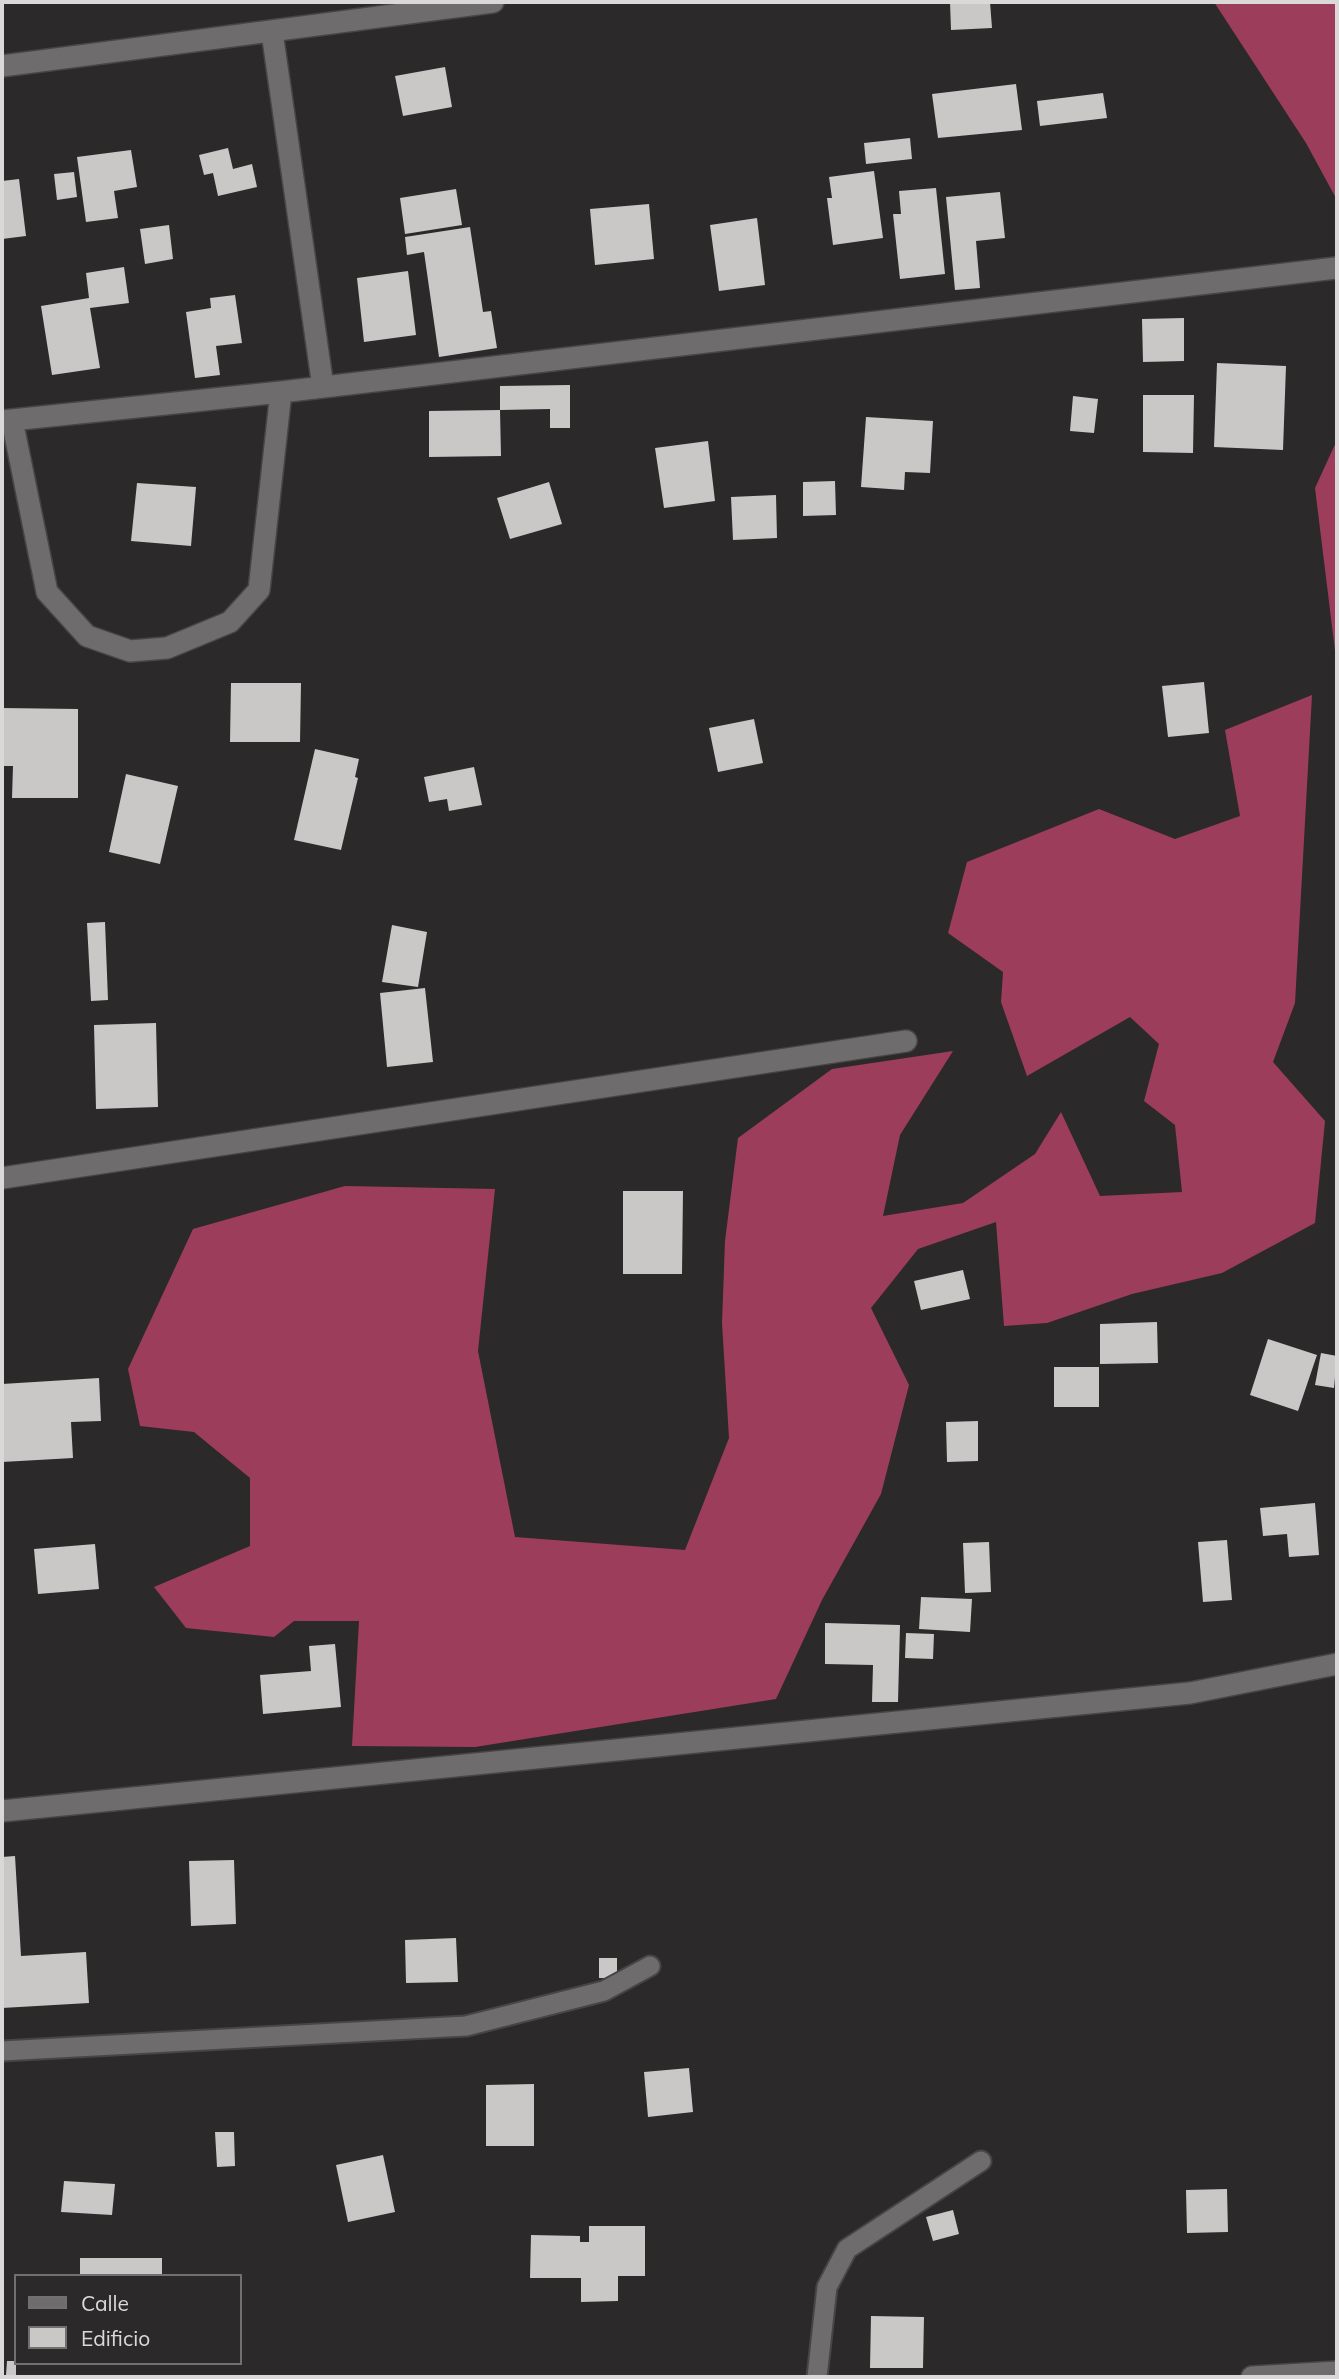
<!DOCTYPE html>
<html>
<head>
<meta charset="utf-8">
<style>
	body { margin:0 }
	#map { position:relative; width:1339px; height:2379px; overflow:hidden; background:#2c292a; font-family:Mulish,sans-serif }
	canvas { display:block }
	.frame { position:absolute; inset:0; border:4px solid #dad8d9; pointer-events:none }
	.legend { position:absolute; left:14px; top:2274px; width:228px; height:91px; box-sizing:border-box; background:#2c292a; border:2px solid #726f70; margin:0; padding:9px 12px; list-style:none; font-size:21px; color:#dad8d9 }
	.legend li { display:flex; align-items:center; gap:14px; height:35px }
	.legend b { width:35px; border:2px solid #726f70 }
</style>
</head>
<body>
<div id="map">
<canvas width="1339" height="2379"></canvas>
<div class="frame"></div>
<ul class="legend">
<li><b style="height:9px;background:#6f6c6d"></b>Calle</li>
<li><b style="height:19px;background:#cac7c7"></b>Edificio</li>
</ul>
</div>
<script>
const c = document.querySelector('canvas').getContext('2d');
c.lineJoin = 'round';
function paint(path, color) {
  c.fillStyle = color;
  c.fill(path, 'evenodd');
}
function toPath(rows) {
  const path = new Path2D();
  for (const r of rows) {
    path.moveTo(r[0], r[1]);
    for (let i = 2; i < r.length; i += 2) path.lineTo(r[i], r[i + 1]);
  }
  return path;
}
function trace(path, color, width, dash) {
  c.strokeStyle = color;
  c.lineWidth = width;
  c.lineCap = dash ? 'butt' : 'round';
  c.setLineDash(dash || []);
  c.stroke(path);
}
paint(toPath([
	[1214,2,1337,2,1337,200,1306,143],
	[1337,440,1337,667,1315,488],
	[1312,695,1295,1003,1273,1062,1325,1121,1315,1223,1222,1273,1132,1294,1047,1323,1004,1326,996,1222,918,1249,871,1308,909,1385,881,1494,822,1600,776,1699,475,1747,352,1746,359,1621,294,1621,274,1637,186,1628,154,1587,250,1546,250,1478,194,1432,140,1426,128,1369,193,1229,345,1186,495,1189,478,1351,515,1537,685,1550,729,1438,722,1323,725,1241,738,1138,832,1069,953,1051,900,1135,883,1216,963,1203,1035,1154,1061,1112,1100,1196,1182,1192,1175,1125,1144,1101,1159,1044,1130,1017,1027,1076,1001,1002,1003,972,948,933,967,862,1099,809,1175,839,1240,816,1225,730]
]), '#9c3d5c');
paint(toPath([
	[950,2,990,2,992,28,951,30],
	[445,67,452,107,403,116,395,76],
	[1016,84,1022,130,938,138,932,94],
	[1103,93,1107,118,1040,126,1037,101],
	[910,138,912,159,866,164,864,143],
	[228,148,233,169,252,164,257,187,218,196,213,173,204,175,199,155],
	[131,150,137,187,114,191,118,218,86,222,77,157],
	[874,171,883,238,833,245,827,198,832,198,829,177],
	[74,172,77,197,57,200,54,174],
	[19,179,26,236,2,239,2,181],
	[936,188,945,274,900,279,893,214,901,214,899,191],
	[456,189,462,225,405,234,400,198],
	[1000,192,1005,238,976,241,980,288,955,290,946,197],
	[649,204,654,259,595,265,590,209],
	[757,218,765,285,719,291,710,225],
	[169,225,173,259,145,264,140,229],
	[470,227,483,312,491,311,497,348,439,357,424,252,407,255,405,237],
	[124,267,129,303,90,308,100,368,52,375,41,306,89,298,86,273],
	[408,271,416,335,364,342,357,278],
	[235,295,242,343,216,346,220,375,195,378,186,312,211,308,210,298],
	[1184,318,1184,361,1143,362,1142,319],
	[1217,363,1286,366,1283,450,1214,447],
	[570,385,570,428,550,428,550,409,500,410,500,386],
	[1143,395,1194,395,1193,453,1143,452],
	[1073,396,1098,399,1094,433,1070,431],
	[500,410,501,456,429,457,429,411],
	[866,417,933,421,930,473,905,472,904,490,861,487],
	[708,441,715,501,664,508,655,448],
	[835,481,836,515,803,516,803,482],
	[549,482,562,524,510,539,497,498],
	[137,483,196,487,191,546,131,541],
	[776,495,777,538,733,540,731,497],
	[1204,682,1209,733,1168,737,1162,686],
	[231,683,301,683,300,742,230,742],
	[2,708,78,709,78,798,12,798,13,766,2,766],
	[754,719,763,763,718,772,709,728],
	[315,749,359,759,355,777,358,778,341,850,294,840],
	[474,767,482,805,449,811,447,799,429,802,424,777],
	[126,774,178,786,160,864,109,852],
	[105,922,108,1000,91,1001,87,923],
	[392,925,427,932,418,987,382,982],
	[425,988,433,1062,387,1067,380,993],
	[156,1023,158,1107,96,1109,94,1025],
	[623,1191,683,1191,682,1274,623,1274],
	[963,1270,970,1299,921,1310,914,1281],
	[1157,1322,1158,1363,1100,1364,1100,1324],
	[1268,1339,1317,1355,1298,1411,1250,1395],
	[1321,1353,1337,1356,1334,1388,1315,1385],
	[1054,1367,1099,1367,1099,1407,1054,1407],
	[99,1378,101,1421,71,1422,73,1458,2,1462,2,1384],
	[978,1421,978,1461,947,1462,946,1422],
	[1315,1503,1319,1555,1289,1557,1287,1534,1263,1536,1260,1508],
	[1227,1540,1232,1600,1203,1602,1198,1542],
	[989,1542,991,1592,965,1593,963,1543],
	[95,1544,99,1589,38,1594,34,1549],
	[921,1597,972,1599,970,1632,919,1629],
	[825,1623,900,1625,898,1702,872,1702,873,1665,825,1664],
	[906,1633,934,1634,933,1659,905,1658],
	[335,1644,341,1707,263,1714,260,1675,311,1671,309,1646],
	[15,1856,21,1956,86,1952,89,2003,2,2008,2,1857],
	[234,1860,236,1924,191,1926,189,1861],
	[456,1938,458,1982,406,1983,405,1940],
	[599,1958,617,1958,617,1978,599,1978],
	[689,2068,693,2112,648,2117,644,2072],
	[534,2084,534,2146,486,2146,486,2085],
	[215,2132,234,2132,235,2166,217,2167],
	[383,2155,395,2212,348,2222,336,2165],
	[64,2181,115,2184,112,2215,61,2212],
	[1227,2189,1228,2232,1187,2233,1186,2190],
	[953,2210,959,2234,933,2241,926,2217],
	[589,2226,645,2226,645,2276,618,2276,618,2301,581,2302,581,2278,530,2278,531,2235,580,2236,580,2242,589,2242],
	[80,2258,162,2258,162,2276,80,2276],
	[871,2316,924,2317,923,2368,870,2368],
	[7,2361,16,2361,16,2376,6,2375]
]), '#cac7c7');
const lane = toPath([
	[2,2051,466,2026,604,1991,650,1966],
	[817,2377,827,2287,847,2249,981,2161]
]);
const street = toPath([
	[272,32,323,387],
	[2,66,493,2],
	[12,420,47,592,87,636,130,651,167,648,230,622,259,590,281,392],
	[2,421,281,392,1336,268],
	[2,1178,906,1041],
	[2,1811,1190,1693,1337,1664],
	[1252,2377,1337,2372]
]);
trace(lane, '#474546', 23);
trace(street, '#474546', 24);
trace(lane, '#6f6c6d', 19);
trace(street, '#6f6c6d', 21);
</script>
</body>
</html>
